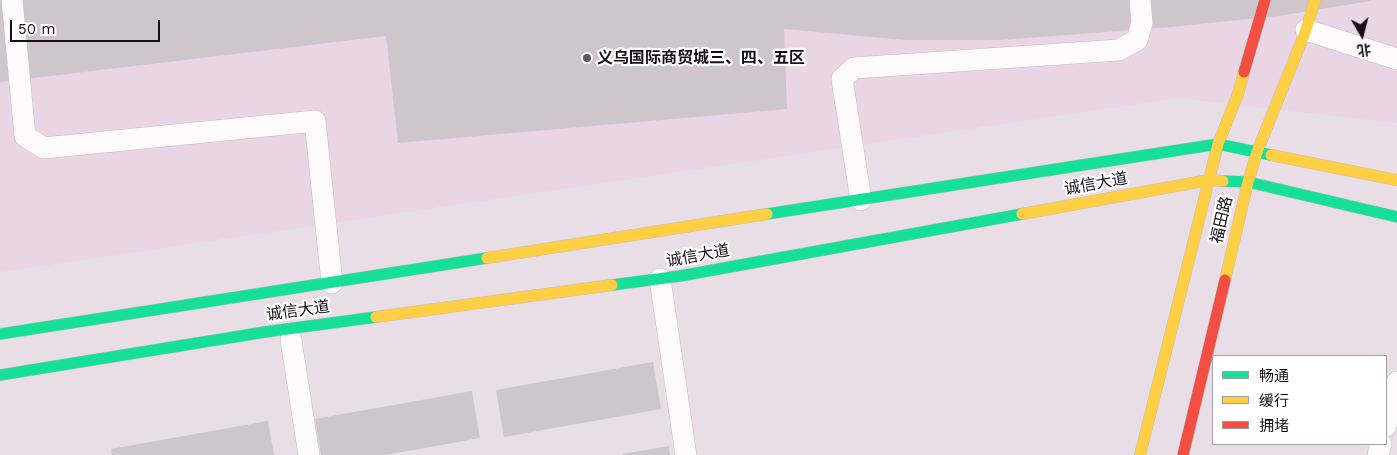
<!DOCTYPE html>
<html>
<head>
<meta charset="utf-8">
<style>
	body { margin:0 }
	#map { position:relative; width:1397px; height:455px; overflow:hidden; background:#e9dee6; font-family:"Work Sans","Noto Sans SC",sans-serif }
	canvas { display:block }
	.legend { position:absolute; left:1212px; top:355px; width:175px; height:90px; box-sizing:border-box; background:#fff; border:1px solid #a19fa1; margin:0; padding:6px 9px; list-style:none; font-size:15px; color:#150e13 }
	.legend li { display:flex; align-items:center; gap:10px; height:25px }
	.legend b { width:25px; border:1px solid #a19fa1 }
	.north { position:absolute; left:1337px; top:10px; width:50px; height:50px; -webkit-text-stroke:4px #fff; paint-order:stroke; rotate:172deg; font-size:14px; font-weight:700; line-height:20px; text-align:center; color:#150e13 }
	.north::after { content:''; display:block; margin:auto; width:18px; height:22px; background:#150e13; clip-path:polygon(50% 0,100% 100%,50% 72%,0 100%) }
	.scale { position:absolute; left:10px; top:20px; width:150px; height:22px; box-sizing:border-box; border:2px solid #150e13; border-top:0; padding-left:6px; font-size:15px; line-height:18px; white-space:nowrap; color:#150e13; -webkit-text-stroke:4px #fff; paint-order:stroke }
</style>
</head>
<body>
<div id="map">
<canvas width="1397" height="455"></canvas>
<ul class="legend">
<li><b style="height:6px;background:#16e098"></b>畅通</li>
<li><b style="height:6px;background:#ffcf43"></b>缓行</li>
<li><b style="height:6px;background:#f24e42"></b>拥堵</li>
</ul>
<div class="north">北</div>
<div class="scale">50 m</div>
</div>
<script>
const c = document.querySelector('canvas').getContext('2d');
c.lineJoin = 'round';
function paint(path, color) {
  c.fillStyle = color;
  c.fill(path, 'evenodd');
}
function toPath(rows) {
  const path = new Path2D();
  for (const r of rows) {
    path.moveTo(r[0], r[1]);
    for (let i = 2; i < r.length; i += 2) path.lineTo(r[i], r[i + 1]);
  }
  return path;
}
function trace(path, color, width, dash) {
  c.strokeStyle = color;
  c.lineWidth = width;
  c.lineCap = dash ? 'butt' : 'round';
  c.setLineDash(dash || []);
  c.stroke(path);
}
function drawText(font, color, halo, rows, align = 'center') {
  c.font = font + ' "Work Sans","Noto Sans SC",sans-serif';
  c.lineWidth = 4.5;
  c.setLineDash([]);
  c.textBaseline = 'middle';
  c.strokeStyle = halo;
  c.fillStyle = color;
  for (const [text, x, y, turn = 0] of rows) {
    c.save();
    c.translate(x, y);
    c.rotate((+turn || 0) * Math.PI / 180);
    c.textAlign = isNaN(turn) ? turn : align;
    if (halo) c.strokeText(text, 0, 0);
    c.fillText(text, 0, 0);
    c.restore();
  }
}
paint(toPath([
	[0,0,1397,0,1397,123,1178,98,0,272]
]), '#e9d5e3');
paint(toPath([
	[0,0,1371,0,1371,1,1278,16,1171,27,1001,40,904,40,784,29,787,109,398,143,386,36,0,82],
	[653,362,661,409,504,437,496,390],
	[472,391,480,438,385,455,321,455,315,419],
	[268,421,274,455,112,455,111,449],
	[669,446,670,455,622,455,622,454]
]), '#cfc6cc');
const street = toPath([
	[12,0,25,136,44,148,315,121,332,283],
	[1306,30,1397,59],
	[861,200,842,79,854,68,1119,50,1137,40,1142,23,1140,0],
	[660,279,686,455],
	[291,340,309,455],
	[1386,426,1397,382],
	[1378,455,1381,444]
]);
const fast = toPath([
	[1223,181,1248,182,1397,217],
	[767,214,1218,144,1271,155],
	[612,285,680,276,1022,214],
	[0,334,487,258],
	[0,375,265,332,376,317]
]);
const slow = toPath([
	[1271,155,1397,180],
	[1022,214,1209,180,1223,181],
	[487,258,767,214],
	[1225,280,1248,182,1257,152,1306,30,1315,0],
	[376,317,612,285],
	[1140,455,1218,144,1238,94,1244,72]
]);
const jam = toPath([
	[1244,72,1265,0],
	[1183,455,1225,280]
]);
trace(street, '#c5bcc3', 22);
trace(fast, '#c5bcc3', 12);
trace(slow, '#c5bcc3', 12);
trace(jam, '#c5bcc3', 12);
trace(street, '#fcfafb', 21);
trace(fast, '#16e098', 11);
trace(slow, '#ffcf43', 11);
trace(jam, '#f24e42', 11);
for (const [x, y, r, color] of [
	[587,58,5,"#5f575d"]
]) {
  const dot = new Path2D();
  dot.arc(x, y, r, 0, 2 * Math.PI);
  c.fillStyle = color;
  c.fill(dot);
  trace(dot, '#fff', 2);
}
drawText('bold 16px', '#150e13', '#fff', [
	["义乌国际商贸城三、四、五区",597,58]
], 'left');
drawText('16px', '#150e13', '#fff', [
	["诚信大道",1096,184,-10],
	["福田路",1222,220,-77],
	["诚信大道",698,256,-10],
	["诚信大道",298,311,-8]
]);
</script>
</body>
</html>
